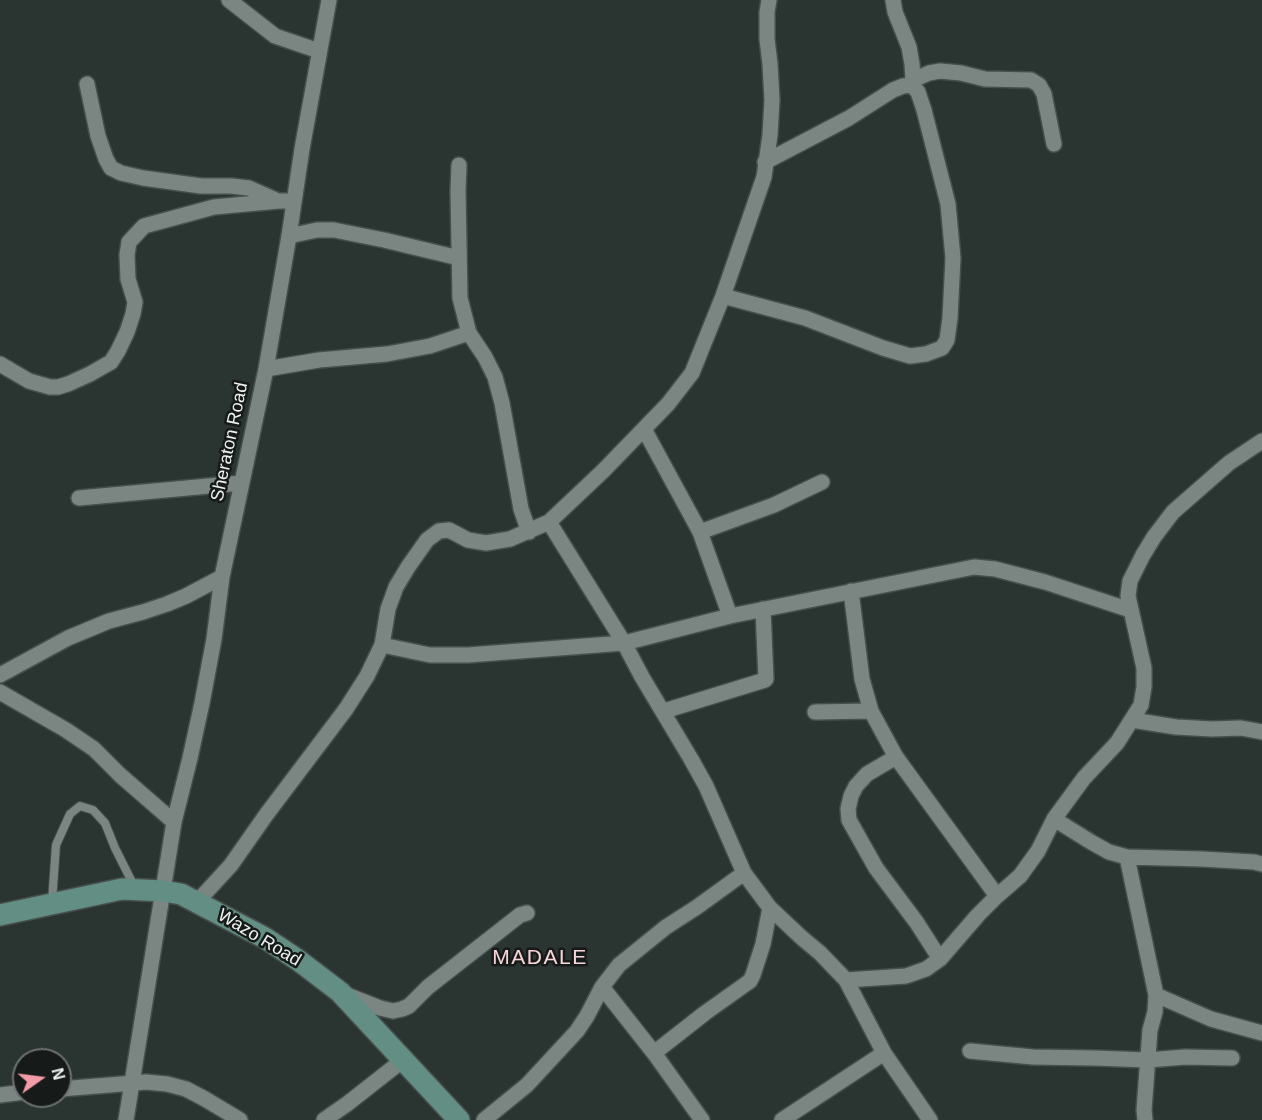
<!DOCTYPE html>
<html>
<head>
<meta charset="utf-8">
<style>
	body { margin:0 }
	#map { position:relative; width:1262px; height:1120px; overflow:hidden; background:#2a3431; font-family:Helvetica,sans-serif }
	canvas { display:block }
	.north { position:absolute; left:12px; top:1048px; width:60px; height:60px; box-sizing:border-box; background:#161a19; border:2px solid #6c716f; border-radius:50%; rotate:76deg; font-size:16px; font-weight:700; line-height:24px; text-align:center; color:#edf3f1 }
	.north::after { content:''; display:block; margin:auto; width:21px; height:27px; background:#f39aa7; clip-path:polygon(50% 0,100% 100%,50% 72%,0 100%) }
</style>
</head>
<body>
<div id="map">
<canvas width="1262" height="1120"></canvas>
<div class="north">N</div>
</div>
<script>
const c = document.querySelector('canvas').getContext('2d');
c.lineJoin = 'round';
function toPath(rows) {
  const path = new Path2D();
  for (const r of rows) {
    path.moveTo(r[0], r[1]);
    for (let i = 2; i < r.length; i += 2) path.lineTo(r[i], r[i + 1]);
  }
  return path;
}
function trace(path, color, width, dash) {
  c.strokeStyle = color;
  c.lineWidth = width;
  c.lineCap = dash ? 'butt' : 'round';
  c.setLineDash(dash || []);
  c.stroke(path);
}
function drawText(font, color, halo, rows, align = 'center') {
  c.font = font + ' Helvetica,sans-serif';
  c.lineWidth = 5;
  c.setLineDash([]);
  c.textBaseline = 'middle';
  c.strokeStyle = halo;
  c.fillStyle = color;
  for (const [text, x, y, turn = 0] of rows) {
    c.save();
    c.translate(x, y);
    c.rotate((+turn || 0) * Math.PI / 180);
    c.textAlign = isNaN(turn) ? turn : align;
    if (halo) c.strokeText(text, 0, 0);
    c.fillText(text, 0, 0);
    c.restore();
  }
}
const lane = toPath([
	[52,902,56,845,70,814,80,806,93,810,105,823,115,848,134,886]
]);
const street = toPath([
	[229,0,275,36,319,51],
	[893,0,895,12,909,47,912,64,913,80,912,85],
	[913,80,929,73,940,71,961,73,985,79,1031,80,1039,85,1044,94,1054,144],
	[87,84,98,136,106,159,111,168,121,173,143,178,201,186,231,186,249,188,276,200],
	[459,165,458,191,460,298,469,333,485,357,495,377,502,403,521,509,529,532],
	[289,236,317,230,334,230,384,240,459,258],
	[723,296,805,318,883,348,910,356,926,354,942,348,947,340,950,318,953,258,948,204,924,110,918,92,912,85,903,86,893,90,849,118,765,162],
	[0,364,29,381,50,387,58,387,68,384,90,374,111,362,118,351,127,332,133,314,135,302,128,279,127,255,129,242,144,226,214,207,279,201,294,201],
	[266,369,319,360,387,354,430,346,469,333],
	[644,429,700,532,730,616],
	[79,498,241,483],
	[549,522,624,643,642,677,691,759,706,786,744,873,770,908,802,938,820,953,846,980,884,1053,930,1120],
	[700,532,774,505,822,482],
	[851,591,862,679,871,711,896,757,997,896],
	[382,645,430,655,468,655,624,643,730,616,974,567,995,569,1045,582,1130,610],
	[0,675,68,638,109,621,143,612,167,604,186,596,222,577],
	[0,692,66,730,94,749,120,775,174,822],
	[664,711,765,680,766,679,763,609],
	[815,712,871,711],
	[1132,720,1176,727,1212,729,1241,728,1262,732],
	[896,757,867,774,856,786,851,796,848,809,849,820,876,868,917,923,940,959],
	[1054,819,1091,842,1109,852,1127,857,1202,859,1254,862,1262,864],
	[1127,857,1156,995,1155,1012,1150,1030,1144,1110,1145,1120],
	[197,902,231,865,266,815,346,709,367,676,382,645,388,609,396,587,408,567,427,540,439,531,449,530,468,540,486,543,510,539,549,522,603,471,668,404,692,373,723,296,764,177,770,135,772,100,770,64,767,39,767,12,769,0],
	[846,980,906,976,926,969,940,959,978,915,997,896,1020,876,1038,851,1054,819,1084,778,1117,743,1141,705,1144,687,1144,668,1128,596,1130,581,1143,555,1154,537,1173,512,1229,463,1262,441],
	[602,987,654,1053,702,1120],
	[342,993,380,1008,393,1011,402,1009,409,1006,428,987,520,915,527,913],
	[1156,995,1211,1019,1262,1033],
	[970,1051,1033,1057,1094,1058,1148,1060,1185,1057,1232,1058],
	[654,1053,705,1013,750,981,753,975,763,944,770,908],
	[60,1089,146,1082,167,1084,186,1089,205,1099,240,1120],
	[0,1095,24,1092],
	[126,1120,174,822,190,758,202,703,214,639,222,577,266,369,289,236,302,149,329,0],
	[324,1120,347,1104,403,1060],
	[484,1120,527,1085,577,1031,587,1016,602,987,619,965,666,927,697,907,744,873],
	[782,1120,884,1053]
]);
const secondary = toPath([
	[0,915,122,889,163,891,181,894,265,938,298,960,340,992,459,1120]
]);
trace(lane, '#474f4d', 10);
trace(street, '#474f4d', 18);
trace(secondary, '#474f4d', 24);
trace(lane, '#7b8683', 8);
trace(street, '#7b8683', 15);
trace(secondary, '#628e84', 21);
drawText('18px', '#edf3f1', '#161a19', [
	["Sheraton Road",230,442,-78],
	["Wazo Road",259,938,31]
]);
c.letterSpacing = '1.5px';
drawText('21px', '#f8d5d9', '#161a19', [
	["MADALE",540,958]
]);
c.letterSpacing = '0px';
</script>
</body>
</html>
